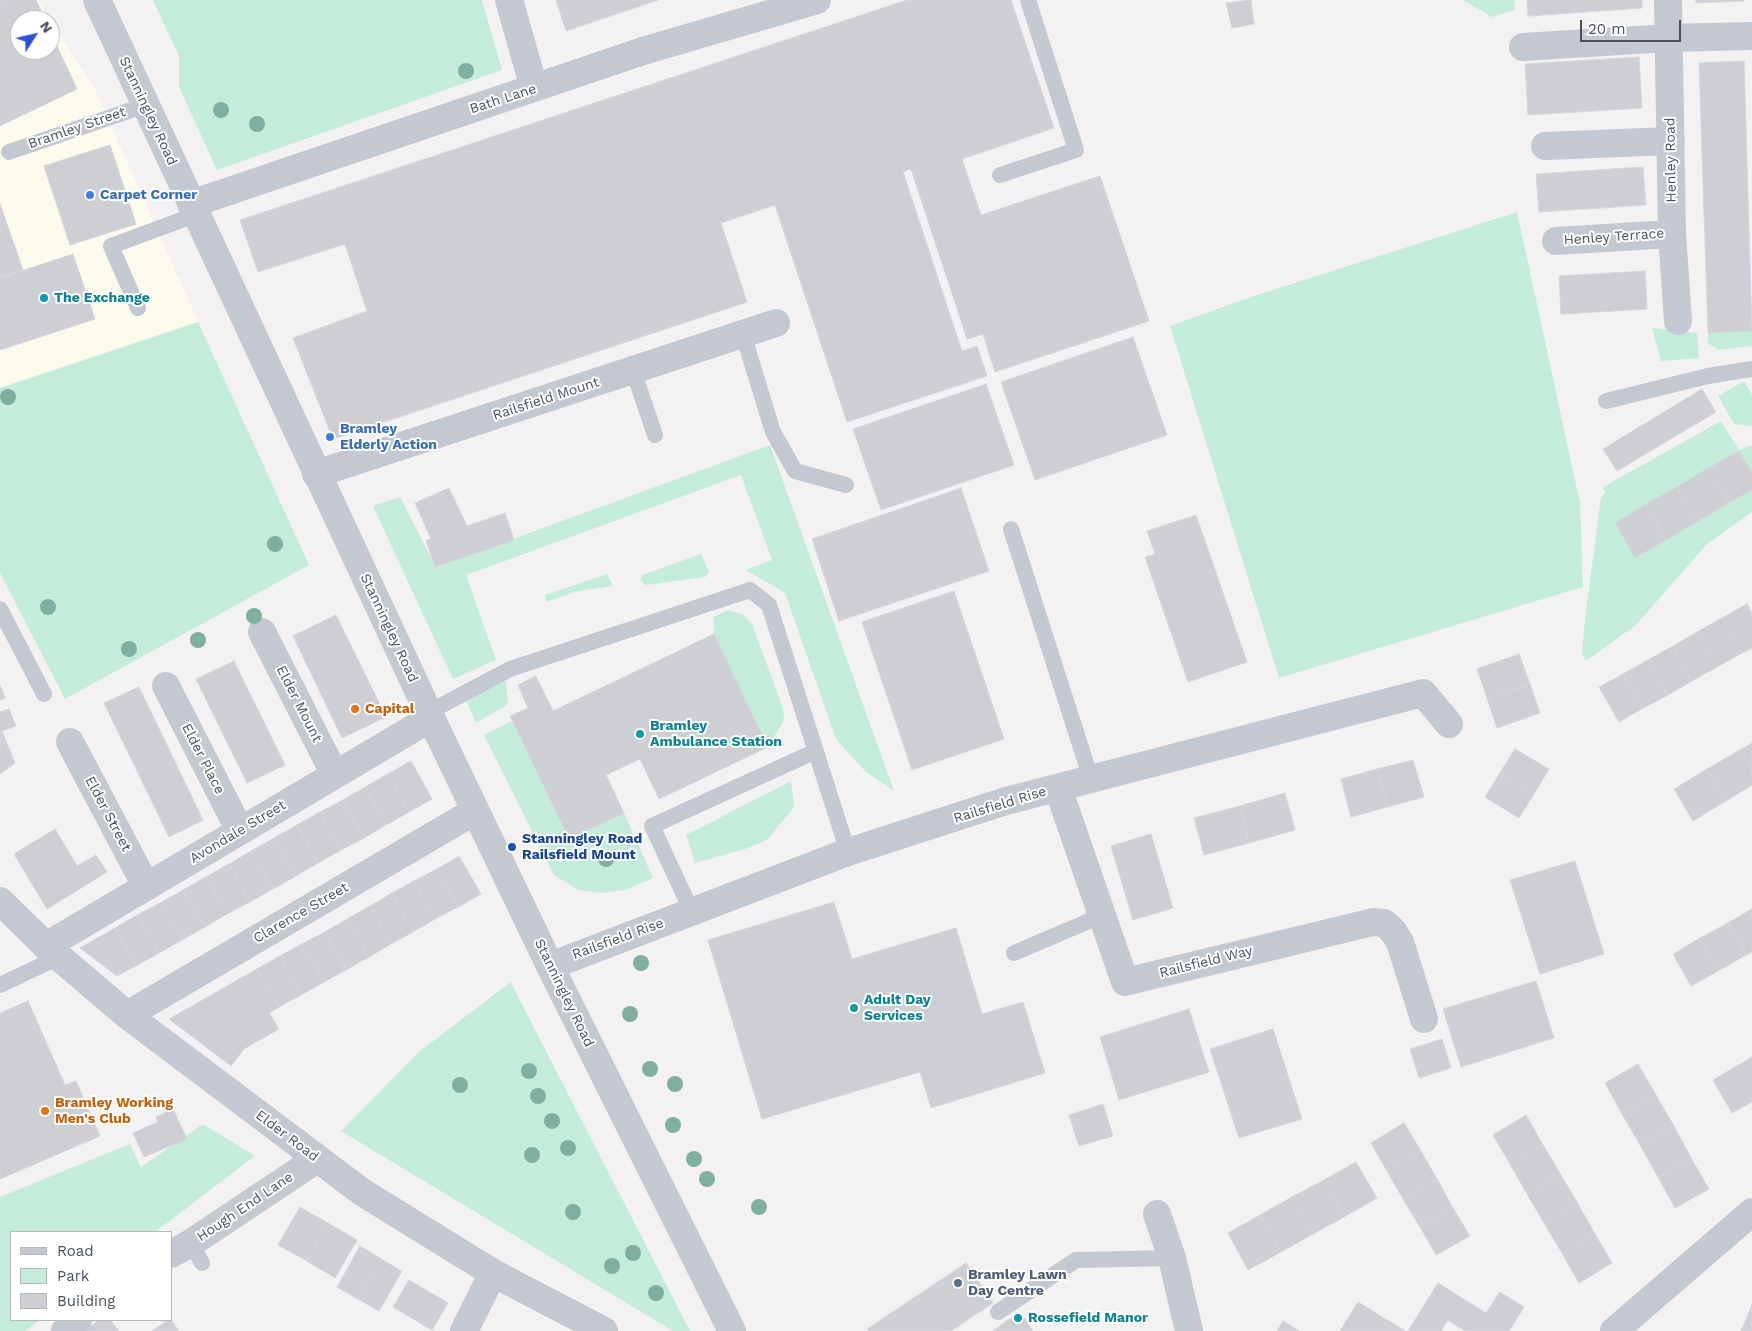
<!DOCTYPE html>
<html>
<head>
<meta charset="utf-8">
<style>
	body { margin:0 }
	#map { position:relative; width:1752px; height:1331px; overflow:hidden; background:#f3f1f1; font-family:"Work Sans",sans-serif }
	canvas { display:block }
	.legend { position:absolute; left:10px; top:1231px; width:162px; height:90px; box-sizing:border-box; background:#fff; border:1px solid #b7b9be; margin:0; padding:6px 9px; list-style:none; font-size:15px; color:#4a505d }
	.legend li { display:flex; align-items:center; gap:10px; height:25px }
	.legend b { width:25px; border:1px solid #b7b9be }
	.north { position:absolute; left:10px; top:10px; width:50px; height:50px; box-sizing:border-box; background:#fff; border:1px solid #b7b9be; border-radius:50%; rotate:55deg; font-size:14px; font-weight:700; line-height:20px; text-align:center; color:#4a505d }
	.north::after { content:''; display:block; margin:auto; width:18px; height:22px; background:#2a53d4; clip-path:polygon(50% 0,100% 100%,50% 72%,0 100%) }
	.scale { position:absolute; left:1580px; top:20px; width:101px; height:22px; box-sizing:border-box; border:2px solid #4a505d; border-top:0; padding-left:6px; font-size:15px; line-height:18px; white-space:nowrap; color:#4a505d; -webkit-text-stroke:4px #fff; paint-order:stroke }
</style>
</head>
<body>
<div id="map">
<canvas width="1752" height="1331"></canvas>
<ul class="legend">
<li><b style="height:6px;background:#c3c8d1"></b>Road</li>
<li><b style="height:14px;background:#c4ecdb"></b>Park</li>
<li><b style="height:14px;background:#cecfd5"></b>Building</li>
</ul>
<div class="north">N</div>
<div class="scale">20 m</div>
</div>
<script>
const c = document.querySelector('canvas').getContext('2d');
c.lineJoin = 'round';
function paint(path, color) {
  c.fillStyle = color;
  c.fill(path, 'evenodd');
}
function toPath(rows) {
  const path = new Path2D();
  for (const r of rows) {
    path.moveTo(r[0], r[1]);
    for (let i = 2; i < r.length; i += 2) path.lineTo(r[i], r[i + 1]);
  }
  return path;
}
function trace(path, color, width, dash) {
  c.strokeStyle = color;
  c.lineWidth = width;
  c.lineCap = dash ? 'butt' : 'round';
  c.setLineDash(dash || []);
  c.stroke(path);
}
function drawText(font, color, halo, rows, align = 'center') {
  c.font = font + ' "Work Sans",sans-serif';
  c.lineWidth = 4;
  c.setLineDash([]);
  c.textBaseline = 'middle';
  c.strokeStyle = halo;
  c.fillStyle = color;
  for (const [text, x, y, turn = 0] of rows) {
    c.save();
    c.translate(x, y);
    c.rotate((+turn || 0) * Math.PI / 180);
    c.textAlign = isNaN(turn) ? turn : align;
    if (halo) c.strokeText(text, 0, 0);
    c.fillText(text, 0, 0);
    c.restore();
  }
}
paint(toPath([
	[0,0,38,0,95,89,198,322,0,388],
	[20,20,50,20,50,50,20,50]
]), '#fbfaed');
paint(toPath([
	[153,0,482,0,502,70,217,170,179,87,179,56],
	[1463,0,1514,0,1515,10,1492,17],
	[1517,212,1580,503,1583,587,1279,678,1170,326,1251,297],
	[198,322,309,565,65,699,0,573,0,388],
	[1652,328,1697,333,1699,358,1661,361],
	[1752,331,1752,346,1718,350,1708,343,1708,333],
	[1744,381,1752,395,1752,426,1734,424,1718,396],
	[1721,421,1739,450,1752,445,1752,472,1739,451,1615,523,1635,558,1752,490,1752,512,1706,545,1636,625,1586,661,1582,653,1585,619,1601,497,1605,494,1603,487],
	[770,445,894,791,865,771,836,739,785,593,746,570,772,560,741,475,466,575,496,660,453,679,373,506,400,497,436,567],
	[701,554,709,572,705,577,646,585,640,580,642,575],
	[607,574,613,586,578,591,546,602,545,595],
	[728,610,742,614,752,624,783,708,784,720,768,747,714,634,713,617],
	[506,680,508,704,476,723,466,700],
	[512,721,569,839,624,813,653,878,625,890,601,893,578,890,554,875,484,735],
	[791,781,794,807,767,840,745,849,695,863,686,835],
	[511,982,511,983,690,1331,673,1331,341,1131,420,1051],
	[203,1124,255,1156,155,1232,11,1232,11,1320,40,1320,25,1331,0,1331,0,1197,130,1144,141,1167]
]), '#c4ecdb');
const building = toPath([
	[0,0,36,0,45,20,20,20,20,50,50,50,50,31,77,89,0,126,0,0],
	[556,0,658,0,566,31,556,0],
	[907,0,1011,0,1054,128,962,159,981,215,1100,176,1149,321,995,372,983,334,967,339,911,169,903,172,962,351,977,346,987,376,847,422,775,205,721,223,747,302,333,439,293,338,367,311,345,244,258,272,240,220,907,0],
	[1251,0,1254,24,1232,28,1226,3,1251,0],
	[1527,0,1642,0,1642,8,1528,16,1527,0],
	[1696,0,1744,0,1744,1,1696,3,1696,0],
	[1639,57,1642,108,1528,115,1525,64,1639,57],
	[1744,61,1752,331,1708,333,1699,63,1744,61],
	[110,145,136,224,70,245,44,166,110,145],
	[1643,167,1646,205,1539,212,1536,174,1643,167],
	[0,204,23,270,0,278,0,204],
	[73,254,95,319,0,350,0,278,73,254],
	[1645,271,1647,309,1561,314,1559,276,1645,271],
	[1133,337,1167,435,1035,480,1001,382,1133,337],
	[986,384,1014,465,881,510,853,429,986,384],
	[1702,389,1716,412,1617,471,1603,449,1702,389],
	[1739,451,1752,472,1752,490,1729,503,1708,468,1739,451],
	[1708,468,1729,503,1697,522,1677,487,1708,468],
	[1677,487,1697,522,1666,540,1646,504,1677,487],
	[449,488,467,526,505,513,514,540,435,567,426,540,431,539,415,503,449,488],
	[961,488,989,571,839,621,812,539,961,488],
	[1646,504,1666,540,1635,558,1615,523,1646,504],
	[1196,515,1247,662,1188,682,1145,557,1155,554,1147,531,1196,515],
	[954,591,1004,739,912,770,862,622,954,591],
	[1747,604,1752,613,1752,648,1742,653,1722,618,1747,604],
	[336,615,386,717,342,738,293,636,336,615],
	[1722,618,1742,653,1717,667,1697,632,1722,618],
	[1697,632,1717,667,1692,681,1673,646,1697,632],
	[714,634,768,747,659,799,640,759,606,775,624,813,569,839,510,716,528,708,518,685,536,676,553,711,714,634],
	[1673,646,1692,681,1668,695,1648,660,1673,646],
	[1519,654,1530,684,1487,698,1477,669,1519,654],
	[1648,660,1668,695,1643,708,1623,674,1648,660],
	[234,661,285,765,247,783,196,679,234,661],
	[1623,674,1643,708,1619,722,1599,687,1623,674],
	[1530,684,1540,713,1497,728,1487,698,1530,684],
	[0,685,5,698,0,700,0,685],
	[139,687,203,820,169,837,104,703,139,687],
	[9,709,16,726,2,731,6,741,0,743,0,712,9,709],
	[6,741,15,763,0,774,0,743,6,741],
	[1752,743,1752,770,1740,750,1752,743],
	[1515,749,1549,769,1534,794,1500,773,1515,749],
	[1740,750,1752,770,1752,785,1726,801,1707,769,1740,750],
	[1413,760,1424,797,1387,807,1377,769,1413,760],
	[411,761,432,799,409,812,388,774,411,761],
	[1377,769,1387,807,1351,817,1341,779,1377,769],
	[1707,769,1726,801,1693,821,1674,789,1707,769],
	[1500,773,1534,794,1519,818,1485,797,1500,773],
	[388,774,409,812,386,825,365,787,388,774],
	[365,787,386,825,364,838,343,800,365,787],
	[1285,793,1295,830,1249,843,1240,806,1285,793],
	[343,800,364,838,341,850,320,812,343,800],
	[1240,806,1249,843,1204,855,1194,818,1240,806],
	[320,812,341,850,318,863,297,825,320,812],
	[297,825,318,863,296,876,274,838,297,825],
	[55,829,77,866,96,855,107,872,47,909,14,854,55,829],
	[1151,834,1173,908,1133,920,1111,846,1151,834],
	[274,838,296,876,273,889,251,851,274,838],
	[251,851,273,889,250,902,229,864,251,851],
	[459,856,481,894,458,907,437,869,459,856],
	[1575,861,1604,954,1540,974,1510,880,1575,861],
	[229,864,250,902,227,914,206,877,229,864],
	[437,869,458,907,435,919,414,881,437,869],
	[206,877,227,914,205,927,183,890,206,877],
	[414,881,435,919,413,932,392,893,414,881],
	[183,890,205,927,182,940,160,903,183,890],
	[392,893,413,932,391,944,370,906,392,893],
	[834,902,852,959,956,928,982,1014,1023,1002,1045,1073,931,1108,920,1072,762,1119,708,940,834,902],
	[160,903,182,940,159,953,137,915,160,903],
	[370,906,391,944,369,957,347,919,370,906],
	[1752,909,1752,952,1746,955,1728,923,1752,909],
	[137,915,159,953,136,966,115,928,137,915],
	[347,919,369,957,346,970,325,932,347,919],
	[1728,923,1746,955,1718,971,1700,938,1728,923],
	[115,928,136,966,117,976,80,948,115,928],
	[325,932,346,970,324,982,302,944,325,932],
	[1700,938,1718,971,1691,986,1673,954,1700,938],
	[302,944,324,982,301,995,280,956,302,944],
	[280,956,301,995,279,1007,257,969,280,956],
	[257,969,279,1007,269,1013,279,1029,244,1049,231,1066,169,1019,257,969],
	[1536,981,1554,1038,1461,1067,1443,1009,1536,981],
	[28,1001,65,1085,76,1081,100,1136,0,1179,0,1013,28,1001],
	[1189,1009,1209,1072,1119,1100,1100,1037,1189,1009],
	[1273,1029,1302,1119,1239,1138,1210,1049,1273,1029],
	[1442,1039,1451,1068,1419,1078,1410,1049,1442,1039],
	[1752,1057,1752,1102,1732,1113,1713,1080,1752,1057],
	[1638,1064,1656,1095,1622,1114,1605,1083,1638,1064],
	[1656,1095,1674,1126,1640,1145,1622,1114,1656,1095],
	[1103,1104,1113,1136,1079,1146,1069,1115,1103,1104],
	[173,1109,187,1139,144,1157,133,1133,158,1122,156,1117,173,1109],
	[1526,1115,1543,1145,1510,1164,1493,1135,1526,1115],
	[1404,1123,1421,1151,1387,1171,1371,1143,1404,1123],
	[1674,1126,1691,1158,1658,1177,1640,1145,1674,1126],
	[1543,1145,1561,1175,1527,1194,1510,1164,1543,1145],
	[1421,1151,1437,1179,1403,1199,1387,1171,1421,1151],
	[1691,1158,1709,1189,1675,1208,1658,1177,1691,1158],
	[1356,1162,1377,1198,1344,1217,1324,1180,1356,1162],
	[1561,1175,1578,1204,1544,1223,1527,1194,1561,1175],
	[1437,1179,1453,1208,1420,1227,1403,1199,1437,1179],
	[1324,1180,1344,1217,1313,1234,1292,1197,1324,1180],
	[1292,1197,1313,1234,1281,1252,1260,1215,1292,1197],
	[1578,1204,1595,1234,1562,1253,1544,1223,1578,1204],
	[300,1207,328,1223,307,1261,278,1245,300,1207],
	[1453,1208,1470,1236,1436,1255,1420,1227,1453,1208],
	[1260,1215,1281,1252,1248,1270,1228,1233,1260,1215],
	[328,1223,357,1240,335,1278,307,1261,328,1223],
	[1595,1234,1612,1263,1579,1283,1562,1253,1595,1234],
	[360,1246,381,1259,358,1299,337,1287,360,1246],
	[381,1259,402,1271,379,1311,358,1299,381,1259],
	[966,1263,993,1303,951,1331,869,1331,867,1329,966,1263],
	[409,1280,448,1303,432,1330,393,1307,409,1280],
	[1438,1283,1486,1313,1500,1292,1524,1307,1509,1331,1465,1331,1448,1320,1441,1331,1408,1331,1438,1283],
	[1358,1302,1405,1331,1340,1331,1358,1302],
	[1752,1305,1752,1331,1741,1331,1752,1305],
	[1021,1313,1033,1331,993,1331,1005,1322,1021,1313],
	[99,1320,110,1320,119,1331,85,1331,99,1320],
	[168,1320,171,1320,179,1331,152,1331,168,1320],
	[1283,1321,1299,1331,1277,1331,1283,1321]
]);
paint(building, '#cecfd5');
trace(building, '#d5d6db', 1);
trace(toPath([
	[9,152,146,105],
	[1000,175,1076,150,1028,0],
	[138,308,111,246,195,215],
	[743,334,773,432,795,471,846,485],
	[633,370,655,435],
	[1606,401,1708,376,1752,369],
	[1011,529,1091,779],
	[0,609,44,694],
	[429,712,510,669,750,590,769,605,848,852],
	[692,912,652,826,816,751],
	[1014,953,1103,915],
	[0,985,59,957],
	[191,1243,202,1263],
	[998,1312,1076,1260,1172,1258]
]), '#c3c8d1', 16);
trace(toPath([
	[509,0,534,88],
	[1668,0,1672,234,1678,321],
	[1523,47,1669,38,1752,36],
	[1545,146,1671,141],
	[191,204,643,51,817,0],
	[1556,241,1672,234],
	[316,474,776,323],
	[262,632,335,775],
	[166,686,240,831],
	[70,742,146,886],
	[1058,788,1125,982,1373,922,1384,923,1393,931,1400,942,1424,1019],
	[0,901,46,946,127,1015,362,1192,493,1273,604,1331],
	[46,946,431,718],
	[550,966,848,852,1006,801,1423,693,1449,724],
	[127,1015,475,811],
	[1157,1214,1172,1258,1189,1331],
	[171,1254,191,1243,317,1159],
	[65,1331,78,1320],
	[464,1331,493,1273],
	[1614,1331,1752,1212]
]), '#c3c8d1', 28);
trace(toPath([
	[97,0,431,718,550,966,732,1331]
]), '#c3c8d1', 28);
c.fillStyle = '#7fafa0';
for (const [x, y] of [
	[466,71],
	[221,110],
	[257,124],
	[8,397],
	[275,544],
	[48,607],
	[254,616],
	[198,640],
	[129,649],
	[606,859],
	[641,963],
	[630,1014],
	[650,1069],
	[529,1071],
	[675,1084],
	[460,1085],
	[538,1096],
	[552,1121],
	[673,1125],
	[568,1148],
	[532,1155],
	[694,1159],
	[707,1179],
	[759,1207],
	[573,1212],
	[633,1253],
	[612,1266],
	[656,1293]
]) {
  c.beginPath();
  c.arc(x, y, 8, 0, 2 * Math.PI);
  c.fill();
}
for (const [x, y, r, color] of [
	[90,195,5,"#3f7fe0"],
	[44,298,5,"#0f9aa8"],
	[330,437,5,"#3f7fe0"],
	[355,709,5,"#e8710a"],
	[640,734,5,"#0f9aa8"],
	[512,847,5,"#1a4fb4"],
	[854,1008,5,"#0f9aa8"],
	[45,1111,5,"#e8710a"],
	[958,1283,5,"#5c6f8a"],
	[1018,1318,5,"#0f9aa8"]
]) {
  const dot = new Path2D();
  dot.arc(x, y, r, 0, 2 * Math.PI);
  c.fillStyle = color;
  c.fill(dot);
  trace(dot, '#fff', 2);
}
drawText('14px', '#4a505d', '#fff', [
	["Bath Lane",503,99,-18],
	["Stanningley Road",148,111,65],
	["Bramley Street",77,128,-19],
	["Henley Road",1671,160,-91],
	["Henley Terrace",1614,237,-4],
	["Railsfield Mount",546,399,-18],
	["Stanningley Road",389,628,65],
	["Elder Mount",299,704,63],
	["Elder Place",203,759,63],
	["Railsfield Rise",1000,805,-17],
	["Elder Street",108,814,62],
	["Avondale Street",238,832,-31],
	["Clarence Street",301,913,-30],
	["Railsfield Rise",618,939,-20],
	["Railsfield Way",1206,962,-14],
	["Stanningley Road",564,993,64],
	["Elder Road",287,1136,37],
	["Hough End Lane",245,1207,-34]
]);
drawText('bold 14px', '#366cbe', '#fff', [
	["Carpet Corner",100,195],
	["Bramley",340,429],
	["Elderly Action",340,445]
], 'left');
drawText('bold 14px', '#0d838f', '#fff', [
	["The Exchange",54,298],
	["Bramley",650,726],
	["Ambulance Station",650,742],
	["Adult Day",864,1000],
	["Services",864,1016],
	["Rossefield Manor",1028,1318]
], 'left');
drawText('bold 14px', '#c56008', '#fff', [
	["Capital",365,709],
	["Bramley Working",55,1103],
	["Men's Club",55,1119]
], 'left');
drawText('bold 14px', '#164399', '#fff', [
	["Stanningley Road",522,839],
	["Railsfield Mount",522,855]
], 'left');
drawText('bold 14px', '#4e5e75', '#fff', [
	["Bramley Lawn",968,1275],
	["Day Centre",968,1291]
], 'left');
</script>
</body>
</html>
